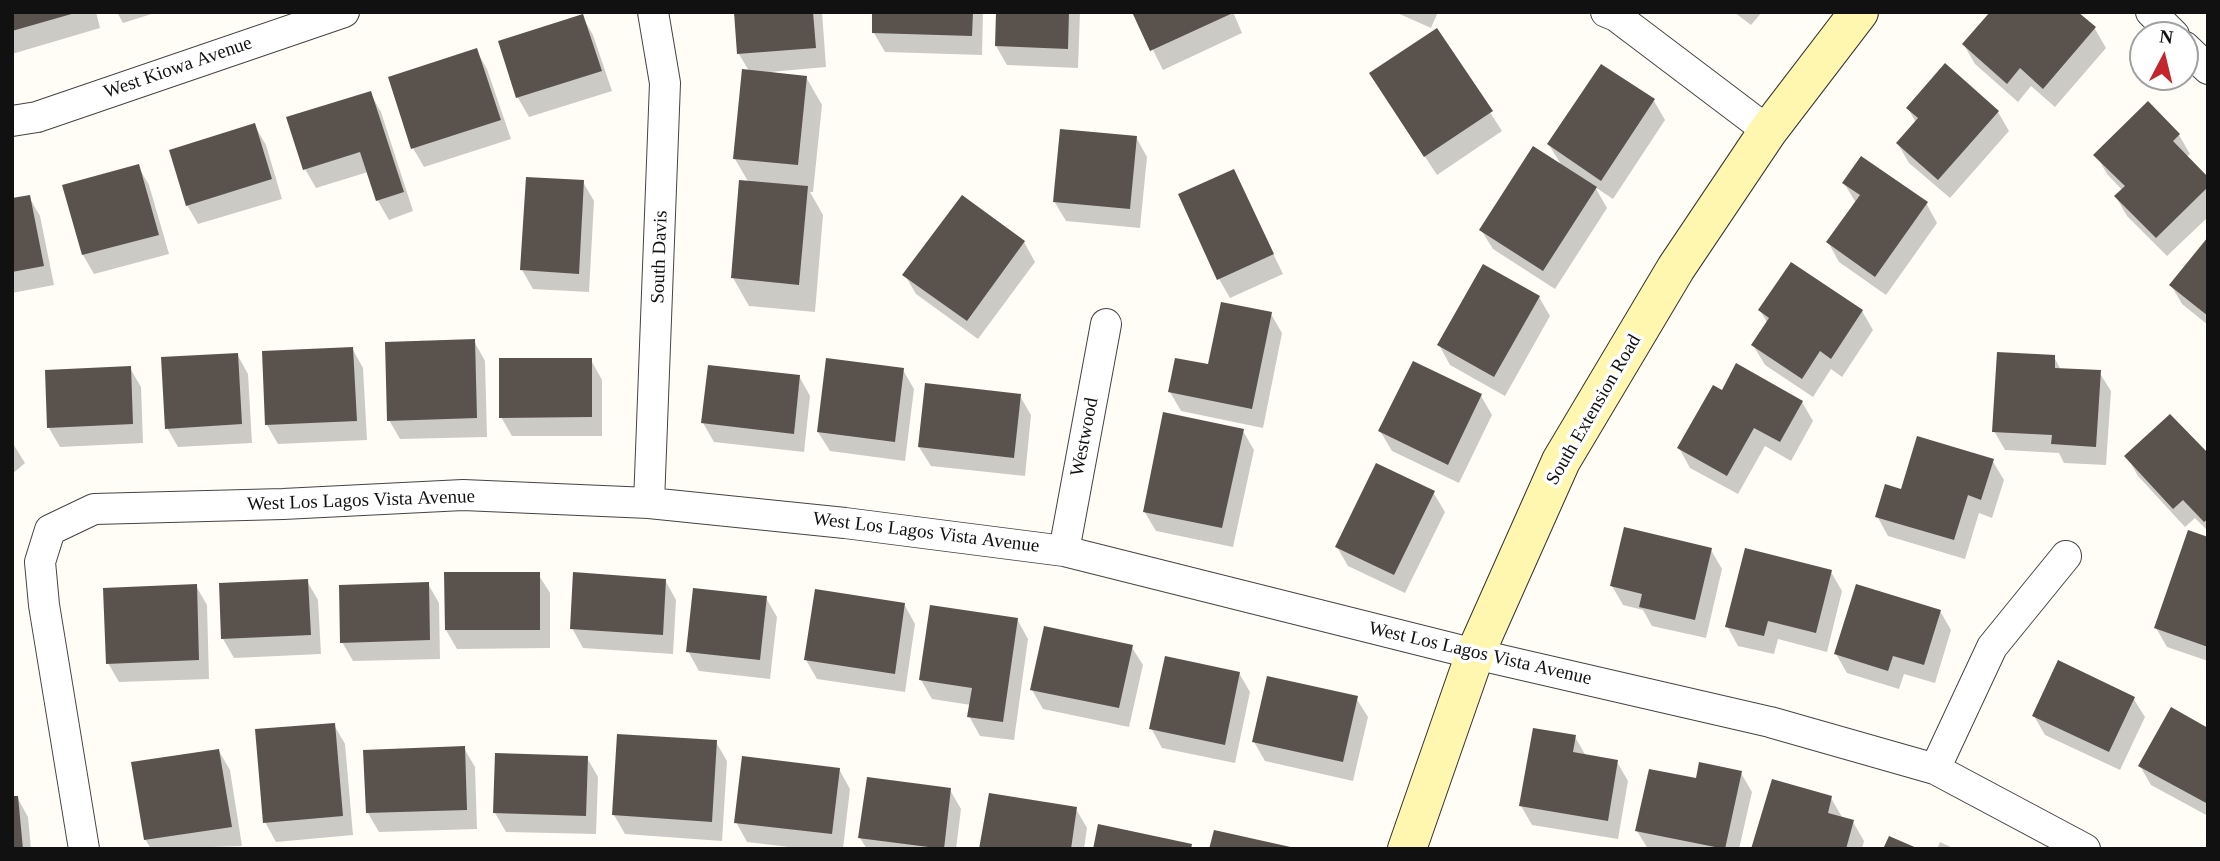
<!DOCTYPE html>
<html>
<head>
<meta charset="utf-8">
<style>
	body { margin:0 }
	#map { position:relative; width:2220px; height:861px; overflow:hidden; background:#fffdf5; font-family:Georgia,serif }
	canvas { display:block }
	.frame { position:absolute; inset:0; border:14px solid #111; pointer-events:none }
	.north { position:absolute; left:2129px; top:21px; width:70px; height:70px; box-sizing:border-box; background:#fff; border:2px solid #a0a0a0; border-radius:50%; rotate:7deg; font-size:19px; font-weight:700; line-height:28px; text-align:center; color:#111 }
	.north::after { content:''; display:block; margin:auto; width:24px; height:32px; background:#c4262e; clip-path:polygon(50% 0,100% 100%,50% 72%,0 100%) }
</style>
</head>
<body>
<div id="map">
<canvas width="2220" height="861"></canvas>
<div class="frame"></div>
<div class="north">N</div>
</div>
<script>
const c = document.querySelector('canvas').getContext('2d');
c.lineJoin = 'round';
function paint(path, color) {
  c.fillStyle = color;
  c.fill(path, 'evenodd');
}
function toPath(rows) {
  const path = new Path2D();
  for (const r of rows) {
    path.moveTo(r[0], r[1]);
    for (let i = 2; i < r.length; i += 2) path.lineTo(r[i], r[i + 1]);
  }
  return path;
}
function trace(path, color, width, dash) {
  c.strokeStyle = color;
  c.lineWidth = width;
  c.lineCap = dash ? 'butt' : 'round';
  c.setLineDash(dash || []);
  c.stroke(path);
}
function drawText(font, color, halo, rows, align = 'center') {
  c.font = font + ' Georgia,serif';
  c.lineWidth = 7;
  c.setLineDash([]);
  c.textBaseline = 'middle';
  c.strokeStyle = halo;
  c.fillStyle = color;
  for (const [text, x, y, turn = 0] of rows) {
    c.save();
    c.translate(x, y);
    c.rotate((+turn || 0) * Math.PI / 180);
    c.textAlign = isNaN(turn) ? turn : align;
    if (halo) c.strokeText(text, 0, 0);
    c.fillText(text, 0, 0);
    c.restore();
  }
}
paint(toPath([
	[12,12,96,12,100,28,12,54],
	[117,12,158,12,123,23],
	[735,12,822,12,826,67,770,72,806,77,822,105,813,192,810,192,823,215,815,312,749,306,733,278,749,183,735,159,749,71,739,54],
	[874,12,983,12,982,55,885,52,874,33],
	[997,12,1080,12,1078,68,1007,65,996,46],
	[1134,12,1233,12,1242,33,1163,70],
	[1395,12,1438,12,1431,28],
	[1734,12,1762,12,1751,25],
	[2076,12,2095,29,2106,48,2055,107,2031,86,2018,102,1975,64,1964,45],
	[582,16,593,35,612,91,529,117,518,98,500,42],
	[1437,30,1502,131,1437,175,1371,74],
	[476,50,487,69,511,139,424,167,413,148],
	[1945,66,1998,112,2009,131,1950,198,1909,163,1898,144,1916,123,1908,108],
	[370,93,381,112,413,211,389,220,378,201,368,172,316,188,305,169],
	[1654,101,1665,120,1613,199,1595,187,1607,208,1555,289,1493,249,1481,230,1562,166,1549,145],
	[255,126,266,145,282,199,198,224,187,205],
	[2179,135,2190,154,2186,157,2208,180,2208,217,2167,256,2127,216,2116,197,2123,191,2107,174,2096,155],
	[1136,137,1147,157,1140,228,1066,221,1054,201],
	[138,166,149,185,169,254,94,274,83,255,64,186],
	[1233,171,1283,274,1230,298,1219,279],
	[583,182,594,201,589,292,533,289,522,270],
	[1844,183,1926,203,1937,223,1886,295,1839,262,1828,242,1856,203],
	[29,197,40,216,54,285,12,293,12,200],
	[962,197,1024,242,1035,262,978,339,916,294,905,275],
	[2208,239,2208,325,2182,304,2171,285],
	[1539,297,1550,316,1505,396,1450,365,1439,345],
	[1760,310,1862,311,1873,330,1842,377,1831,369,1813,397,1765,365,1753,345,1768,324],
	[1271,314,1282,333,1263,428,1181,411,1170,392,1210,366],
	[474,341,485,361,487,437,400,439,389,420],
	[352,348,363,368,367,440,278,444,267,425],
	[237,354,248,374,252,443,178,447,167,428],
	[2054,357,2061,370,2099,372,2111,391,2106,465,2064,463,2059,453,2005,450,1994,431],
	[591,360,602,380,602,436,512,436,501,417],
	[130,368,141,387,143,443,60,447,49,428],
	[903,370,914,389,905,461,830,451,818,432],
	[799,376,810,396,804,452,714,442,703,423],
	[1722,392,1802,402,1813,421,1791,461,1765,446,1738,494,1690,468,1679,448],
	[1020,396,1031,415,1025,476,931,466,919,447],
	[1481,396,1492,415,1459,483,1392,451,1380,431],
	[1243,431,1254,450,1233,547,1156,531,1144,511],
	[12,442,25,463,12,474],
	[2208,456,2208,531,2195,518,2185,527,2138,476,2127,457],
	[1992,460,2004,480,1992,518,1979,513,1965,559,1888,536,1877,516,1902,491],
	[1433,492,1445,512,1405,593,1348,566,1337,547],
	[2208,539,2208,661,2167,647,2156,628],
	[1711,550,1722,569,1706,638,1652,626,1643,610,1623,605,1612,586],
	[1831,572,1842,591,1827,652,1778,639,1774,654,1738,646,1727,626],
	[538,574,550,593,550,648,457,649,446,630],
	[665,580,676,600,673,654,583,648,572,628],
	[307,581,318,600,321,654,234,658,223,639],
	[428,584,439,603,440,659,353,661,342,642],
	[196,586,207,605,209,679,119,682,108,663],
	[766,598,777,617,770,679,699,671,688,651],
	[904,604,915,624,905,692,817,679,806,660],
	[1940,611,1951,630,1935,683,1904,674,1899,689,1847,673,1836,654],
	[1017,619,1028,639,1014,740,980,736,969,716,971,705,932,699,921,680],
	[1131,646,1143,665,1129,727,1043,709,1032,690],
	[1239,673,1250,692,1235,763,1162,748,1151,728],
	[1356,698,1368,717,1353,781,1265,761,1254,742],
	[2133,698,2145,717,2120,770,2045,735,2034,716],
	[334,725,345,744,353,835,276,842,265,822],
	[2208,730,2208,816,2151,785,2140,766],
	[1575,737,1586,756,1617,762,1628,781,1618,839,1532,825,1521,806],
	[716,742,727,761,722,841,625,834,614,815],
	[464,748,475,767,477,829,379,832,368,813,365,751],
	[219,751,230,770,242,846,151,849,145,839],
	[587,758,598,777,596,834,506,832,495,813],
	[839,769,850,789,843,849,806,849,747,842,736,822],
	[1741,773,1752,792,1739,849,1648,849,1637,831,1697,781],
	[950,790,961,809,956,849,867,849,860,838],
	[17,797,28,817,31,849,12,849],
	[1831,798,1842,817,1853,822,1864,841,1862,849,1753,849],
	[1076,809,1087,828,1084,849,981,849],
	[1940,842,1955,849,1937,849]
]), '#0003');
paint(toPath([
	[12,12,75,12,75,13,12,31],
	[734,12,813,12,816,48,737,54],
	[872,12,973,12,972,36,872,33],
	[996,12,1069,12,1068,49,995,46],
	[1132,12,1235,12,1150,51],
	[1990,12,2078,12,2096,27,2043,89,2020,68,2007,84,1962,44],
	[583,14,602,71,516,98,498,41],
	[1437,28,1493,111,1424,157,1369,73],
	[477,48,501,120,411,149,388,77],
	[1945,63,1999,111,1938,180,1896,143,1918,118,1906,108],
	[1601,64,1655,99,1601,181,1547,144],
	[742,69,807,76,798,165,733,159],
	[371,91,404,192,376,201,360,152,303,170,286,117],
	[2148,101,2180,134,2173,141,2208,177,2208,187,2156,238,2114,196,2125,186,2093,155],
	[255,123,272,179,186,206,169,150],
	[1060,129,1137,136,1130,209,1053,202],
	[1533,146,1597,187,1543,271,1479,230],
	[1861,156,1928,202,1875,277,1826,242,1860,195,1842,183],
	[139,164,159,235,82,255,62,185],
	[1234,169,1274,254,1217,280,1178,194],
	[526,177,584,180,579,274,520,270],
	[739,180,808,186,799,285,731,278],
	[30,195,44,266,12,272,12,198],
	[962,195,1025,241,967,321,902,275],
	[2208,237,2208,316,2169,285],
	[1791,262,1863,310,1831,359,1820,351,1802,379,1751,345,1769,318,1758,310],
	[1483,264,1540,296,1494,377,1437,345],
	[1221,302,1272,312,1252,409,1168,392,1175,358,1208,364],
	[475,339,477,418,387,421,385,342],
	[353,347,357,421,265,425,262,351],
	[1997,352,2055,355,2055,368,2101,370,2096,447,2051,444,2052,435,1992,432],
	[238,353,242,424,165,429,161,357],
	[499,358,592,358,592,417,499,418],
	[826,358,904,368,895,442,817,432],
	[1413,361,1482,394,1448,465,1378,431],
	[1736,363,1803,401,1780,442,1754,428,1727,476,1677,448,1713,385,1722,390],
	[708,365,800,375,794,434,701,423],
	[131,366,133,424,47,428,45,370],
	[925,383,1021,394,1014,458,918,447],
	[1163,412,1244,429,1222,528,1143,512],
	[2170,414,2208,453,2208,519,2204,522,2183,500,2173,509,2124,456],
	[1917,436,1994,459,1981,500,1968,495,1954,540,1875,517,1885,484,1901,489],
	[1376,463,1435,491,1394,575,1335,547],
	[1624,527,1712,548,1695,620,1639,607,1642,594,1610,586],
	[2188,530,2208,537,2208,647,2154,628],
	[1745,548,1832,570,1816,633,1768,621,1764,636,1725,627],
	[444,572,540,572,540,630,445,630],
	[573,572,666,579,663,635,570,629],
	[308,579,311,635,221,639,219,583],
	[429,582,430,640,340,643,339,585],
	[197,584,199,660,106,664,103,588],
	[1856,584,1941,610,1924,665,1893,656,1888,671,1834,654],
	[693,588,767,596,760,660,686,652],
	[815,589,905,603,895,674,804,660],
	[930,605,1018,618,1003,722,967,717,972,688,919,680],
	[1044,626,1133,645,1119,708,1030,690],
	[1165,656,1240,672,1225,745,1149,729],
	[2058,660,2135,697,2109,752,2032,716],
	[1267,676,1358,696,1343,762,1252,742],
	[2171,707,2208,728,2208,804,2138,766],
	[335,723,343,816,263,823,255,729],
	[1533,728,1576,735,1573,752,1618,760,1608,821,1519,806],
	[617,734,717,740,712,822,612,815],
	[465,746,467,810,366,813,363,750],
	[219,749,232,827,144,840,131,762],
	[495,753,588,756,586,816,493,813],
	[742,756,840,768,832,834,734,823],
	[1699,762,1742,771,1725,849,1635,831,1649,769,1696,778],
	[867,777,951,788,944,849,858,838],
	[1772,779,1832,796,1828,813,1854,820,1846,849,1751,849],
	[989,793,1077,807,1071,849,979,849],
	[12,796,18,796,23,849,12,849],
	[1098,824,1192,844,1191,849,1093,849],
	[1214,830,1295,848,1295,849,1209,849],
	[1889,836,1919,849,1883,849]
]), '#5a524d');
const street = toPath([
	[1606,12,1616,16,1768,131],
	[2151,12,2174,35],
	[2185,47,2208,69],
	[12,121,37,117,344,12],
	[649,503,665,83,653,12],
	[1064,551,1106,324],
	[1935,769,1992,647,2066,556],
	[84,849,44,605,40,562,50,530,94,509,283,504,463,495,649,503,845,523,1064,551,1475,654,1770,722,1935,769,2085,849]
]);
const secondary = toPath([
	[1407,849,1475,654,1561,461,1676,268,1768,131,1859,12]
]);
trace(street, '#444', 32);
trace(secondary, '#333', 40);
trace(street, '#fff', 30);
trace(secondary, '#fff6b0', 38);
drawText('19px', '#111', '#fff', [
	["West Kiowa Avenue",178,68,-19],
	["South Davis",660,257,-88],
	["South Extension Road",1594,410,-60],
	["Westwood",1085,437,-79],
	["West Los Lagos Vista Avenue",361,501,-2],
	["West Los Lagos Vista Avenue",926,533,7],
	["West Los Lagos Vista Avenue",1480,654,13]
]);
</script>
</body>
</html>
